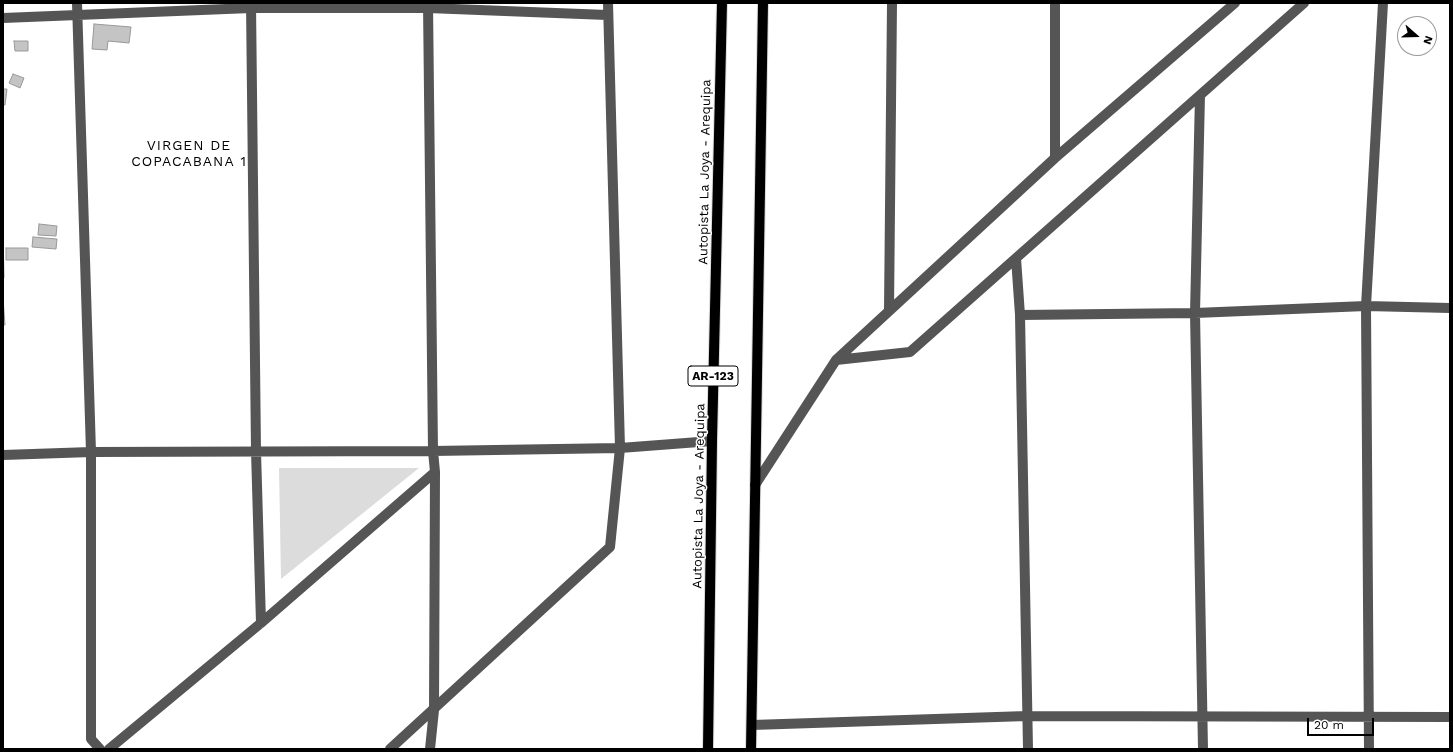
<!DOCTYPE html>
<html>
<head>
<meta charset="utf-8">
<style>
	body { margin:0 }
	#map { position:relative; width:1453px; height:752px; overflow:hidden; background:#fff; font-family:"Work Sans",sans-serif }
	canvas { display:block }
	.frame { position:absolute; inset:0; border:4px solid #000; pointer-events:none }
	.north { position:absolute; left:1397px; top:16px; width:40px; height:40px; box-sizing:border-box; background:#fff; border:1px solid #999; border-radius:50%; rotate:110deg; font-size:11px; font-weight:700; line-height:16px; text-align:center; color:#000 }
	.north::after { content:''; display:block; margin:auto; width:14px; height:18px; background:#000; clip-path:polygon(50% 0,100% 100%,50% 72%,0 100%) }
	.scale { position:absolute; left:1307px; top:718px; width:67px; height:18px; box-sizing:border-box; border:2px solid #000; border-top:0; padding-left:5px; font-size:12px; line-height:14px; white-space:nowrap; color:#000; -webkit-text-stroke:3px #fff; paint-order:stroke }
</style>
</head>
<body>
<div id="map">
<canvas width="1453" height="752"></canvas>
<div class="frame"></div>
<div class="north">N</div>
<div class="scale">20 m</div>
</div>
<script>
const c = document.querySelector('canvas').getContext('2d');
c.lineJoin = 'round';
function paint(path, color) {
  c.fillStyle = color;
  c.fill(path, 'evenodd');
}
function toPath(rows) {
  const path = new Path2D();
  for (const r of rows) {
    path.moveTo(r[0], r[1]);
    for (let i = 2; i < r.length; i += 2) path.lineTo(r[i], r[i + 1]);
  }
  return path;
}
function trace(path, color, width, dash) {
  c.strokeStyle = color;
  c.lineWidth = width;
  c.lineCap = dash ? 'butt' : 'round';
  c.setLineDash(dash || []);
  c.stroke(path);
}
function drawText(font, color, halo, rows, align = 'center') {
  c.font = font + ' "Work Sans",sans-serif';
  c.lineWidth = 3;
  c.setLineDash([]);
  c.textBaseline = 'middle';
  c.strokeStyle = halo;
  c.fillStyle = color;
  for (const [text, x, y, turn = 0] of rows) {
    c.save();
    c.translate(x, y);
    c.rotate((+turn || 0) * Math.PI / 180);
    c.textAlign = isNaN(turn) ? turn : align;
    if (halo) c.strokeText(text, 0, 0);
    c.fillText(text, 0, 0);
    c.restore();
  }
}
paint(toPath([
	[279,468,419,468,281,579]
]), '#dcdcdc');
const building = toPath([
	[94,24,131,27,129,43,108,41,107,50,92,49,94,24],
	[14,41,28,41,28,51,15,51,14,41],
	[13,74,24,78,20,88,9,83,13,74],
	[3,89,7,89,5,105,3,105,3,89],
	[39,224,57,226,56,236,38,235,39,224],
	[3,231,4,278,3,278,3,231],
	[33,237,57,239,56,249,32,247,33,237],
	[6,248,28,248,28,260,6,260,6,248],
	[3,298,5,325,3,325,3,298]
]);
paint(building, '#c4c4c4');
trace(building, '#999', 1);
const major = toPath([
	[708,749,712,441,722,3],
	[751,749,763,3]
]);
trace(major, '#dbdbdb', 12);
trace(toPath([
	[77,3,91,452,91,739,100,749],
	[251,3,256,451,261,623],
	[428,3,433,451,435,472,434,710,430,749],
	[3,18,251,8,428,8,607,15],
	[1200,95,1195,313,1203,749],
	[1055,158,1055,3],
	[1016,258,1020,315,1028,749],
	[889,310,892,3],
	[1020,315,1195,313,1366,306,1450,308],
	[836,360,910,352,1304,3],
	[3,455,91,452,433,451,620,448,712,441],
	[755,485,836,360,1055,158,1235,3],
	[752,725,1027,716,1450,717],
	[109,749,261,623,435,472],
	[390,749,610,547,620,448,608,3],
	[1369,749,1366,306,1383,3]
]), '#555', 10);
trace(major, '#000', 10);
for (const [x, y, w] of [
	[713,376,50]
]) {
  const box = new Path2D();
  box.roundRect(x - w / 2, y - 10, w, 20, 3);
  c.fillStyle = '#fff';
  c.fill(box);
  trace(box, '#000', 1);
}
drawText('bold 12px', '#000', null, [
	["AR-123",713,376]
]);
drawText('13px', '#000', '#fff', [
	["Autopista La Joya - Arequipa",705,172,-89],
	["Autopista La Joya - Arequipa",699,496,-89]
]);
c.letterSpacing = '1px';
drawText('14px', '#000', '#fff', [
	["VIRGEN DE",189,146],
	["COPACABANA 1",189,162]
]);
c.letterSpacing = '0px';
</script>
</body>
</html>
